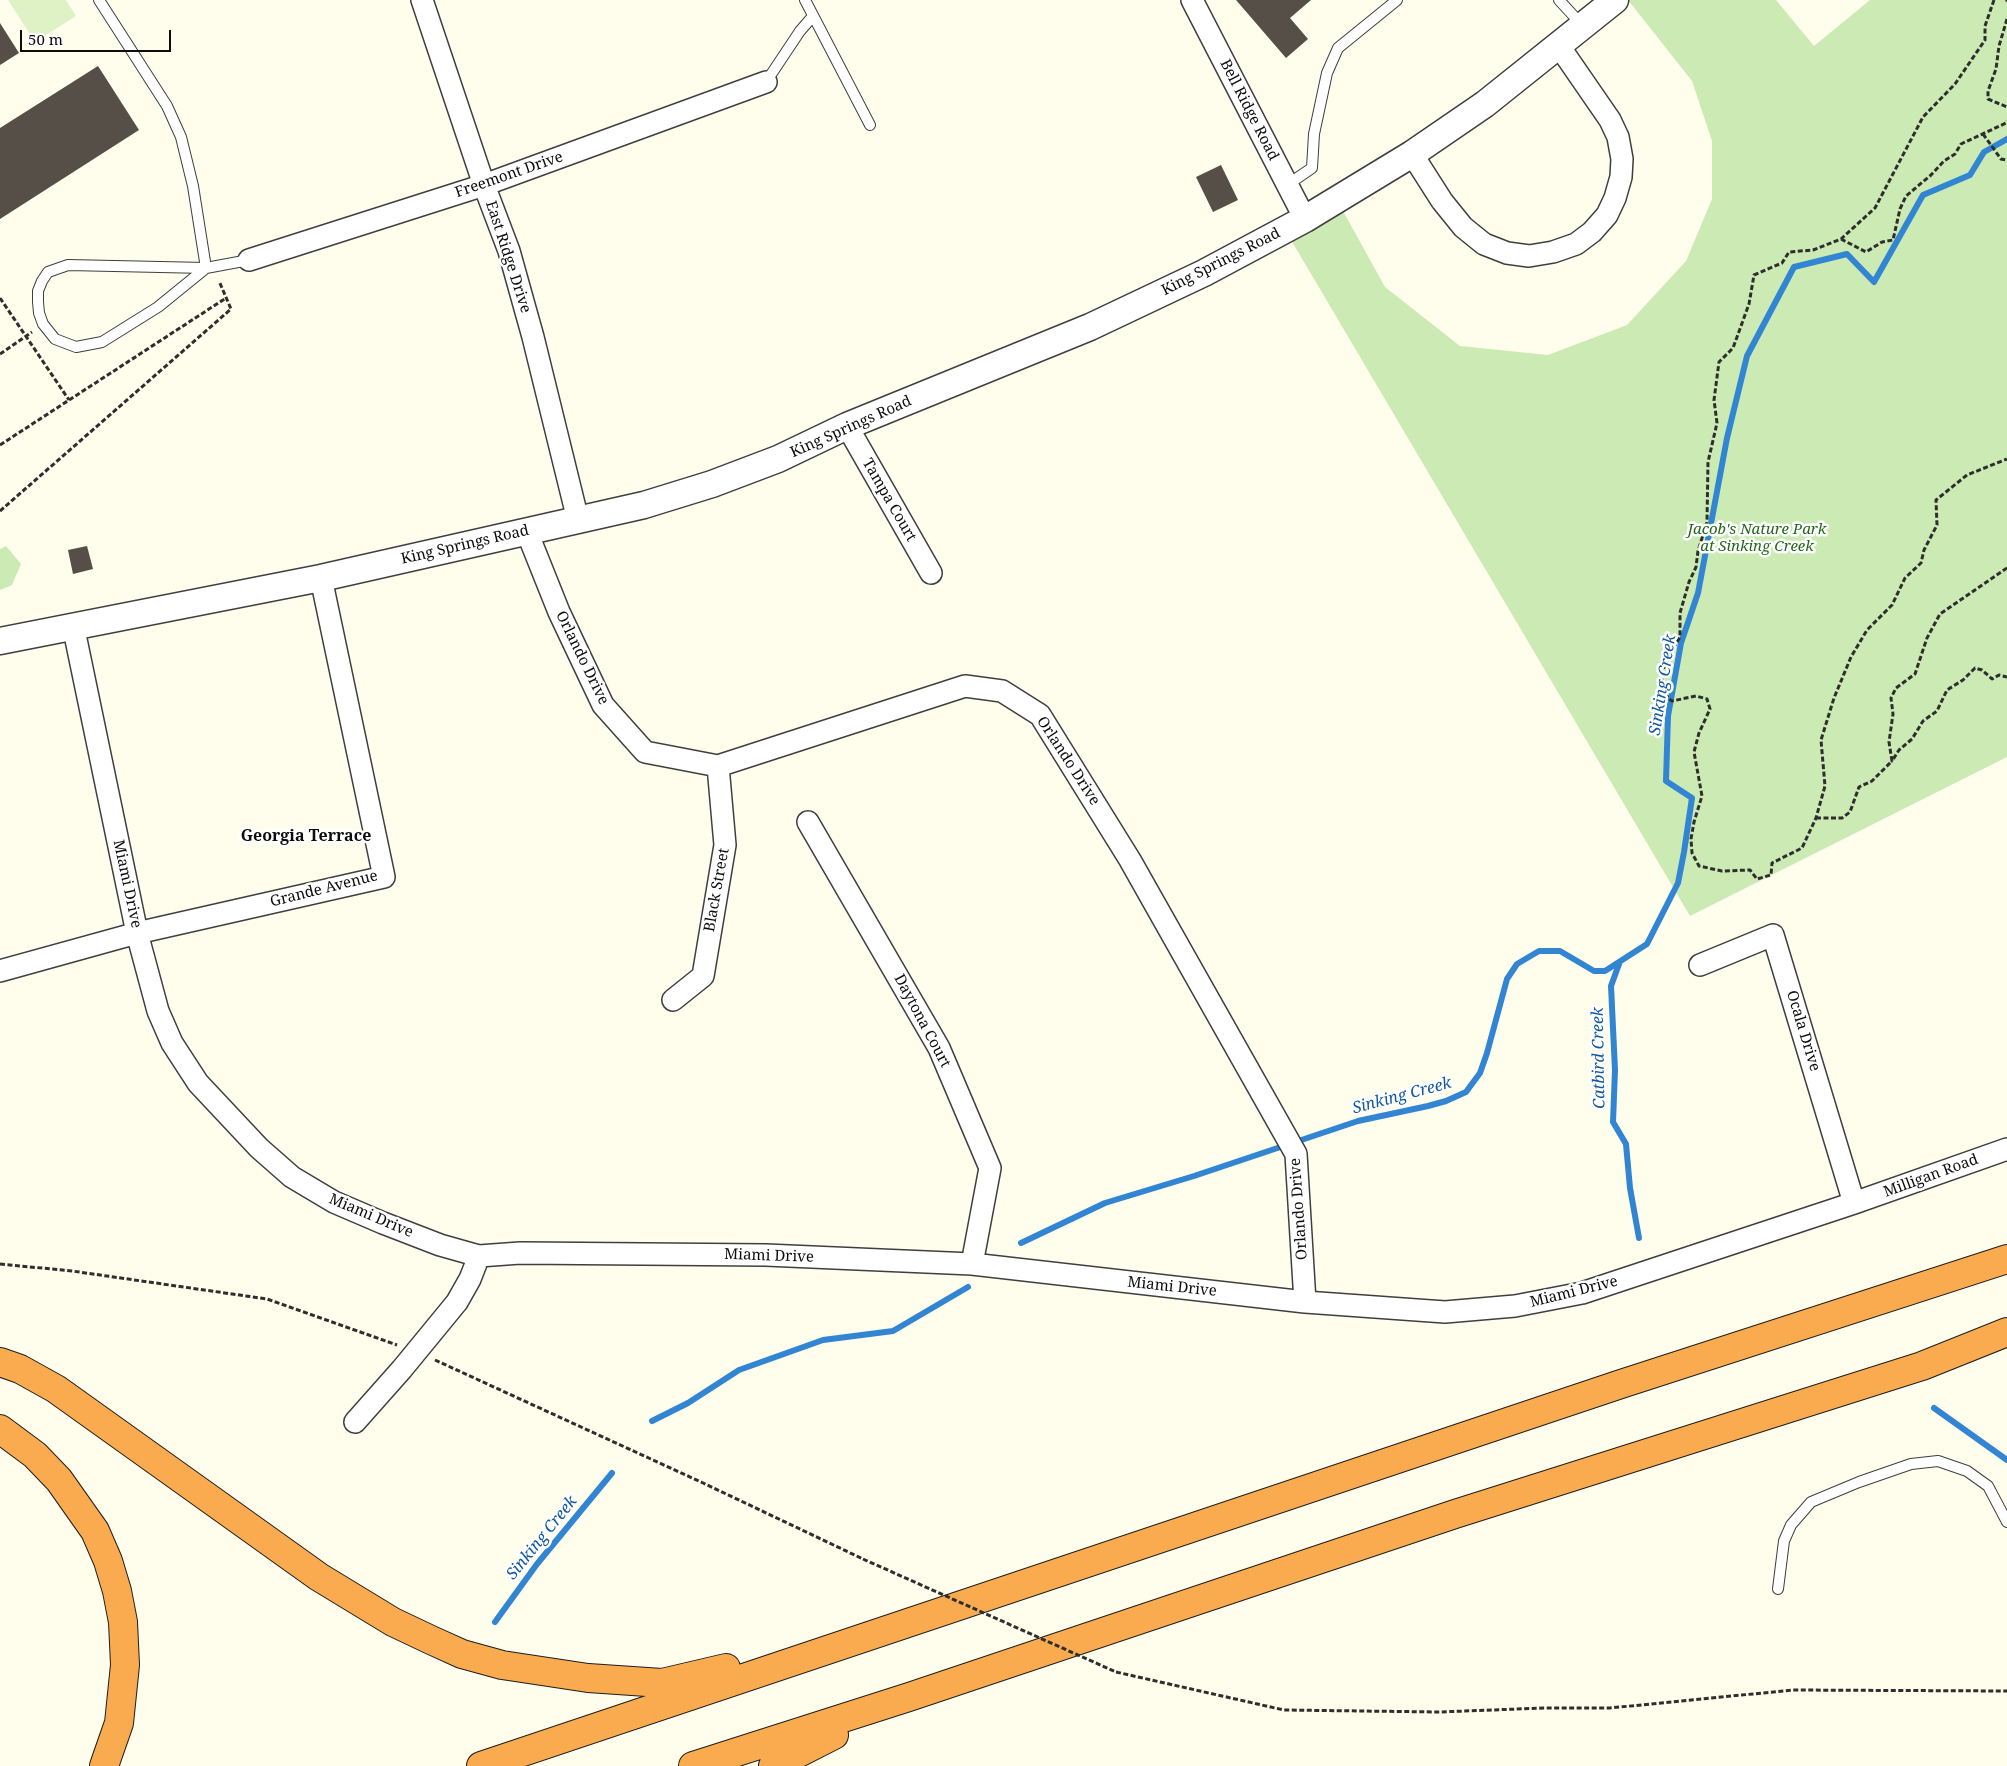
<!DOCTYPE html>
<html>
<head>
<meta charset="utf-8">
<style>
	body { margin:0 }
	#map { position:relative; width:2007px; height:1766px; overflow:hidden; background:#fffdec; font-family:"Noto Serif",serif }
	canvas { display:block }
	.scale { position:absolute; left:20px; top:30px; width:151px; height:22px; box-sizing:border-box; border:2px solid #0c0c0c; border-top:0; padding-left:6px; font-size:15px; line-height:18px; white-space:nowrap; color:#0c0c0c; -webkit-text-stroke:4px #fff; paint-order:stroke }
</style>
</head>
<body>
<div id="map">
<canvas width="2007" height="1766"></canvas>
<div class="scale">50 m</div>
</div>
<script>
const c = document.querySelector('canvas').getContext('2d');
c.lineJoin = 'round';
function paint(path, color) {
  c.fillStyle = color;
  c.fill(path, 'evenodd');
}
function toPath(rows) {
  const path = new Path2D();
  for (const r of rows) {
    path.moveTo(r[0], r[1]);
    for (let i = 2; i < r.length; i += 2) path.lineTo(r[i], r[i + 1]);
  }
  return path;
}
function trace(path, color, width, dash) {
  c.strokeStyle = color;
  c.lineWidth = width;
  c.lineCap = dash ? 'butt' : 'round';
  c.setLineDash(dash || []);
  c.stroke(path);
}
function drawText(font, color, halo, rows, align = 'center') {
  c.font = font + ' "Noto Serif",serif';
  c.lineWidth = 5;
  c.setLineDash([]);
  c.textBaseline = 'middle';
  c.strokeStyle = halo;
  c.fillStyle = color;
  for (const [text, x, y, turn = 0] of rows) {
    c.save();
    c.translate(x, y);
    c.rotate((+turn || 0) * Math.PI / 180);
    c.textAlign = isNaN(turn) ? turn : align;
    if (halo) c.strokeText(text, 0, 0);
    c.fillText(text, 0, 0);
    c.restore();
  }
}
paint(toPath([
	[1628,0,1776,0,1814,46,1870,0,2007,0,2007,757,1690,916,1291,240,1343,211,1385,287,1460,346,1548,355,1627,325,1686,261,1712,199,1712,141,1692,81],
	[6,546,21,564,12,585,0,590,0,549]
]), '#ccebb4');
paint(toPath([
	[8,0,66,0,76,16,35,42]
]), '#dff2c6');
trace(toPath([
	[1619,964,1611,986,1615,1070,1613,1122,1626,1144,1630,1188,1639,1238],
	[1021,1243,1105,1203,1194,1176,1358,1121,1428,1106,1446,1101,1466,1092,1480,1073,1487,1053,1507,979,1517,964,1539,951,1560,951,1594,971,1605,971,1647,944,1678,883,1684,852,1692,798,1666,781,1668,716,1681,643,1698,593,1727,438,1747,356,1794,267,1847,254,1874,282,1923,195,1970,175,1984,152,2007,139],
	[1934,1408,2007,1460],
	[652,1421,688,1403,739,1370,823,1340,893,1331,968,1287],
	[495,1622,537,1564,612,1473]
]), '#3285d3', 6);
paint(toPath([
	[1236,0,1311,0,1290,18,1308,39,1286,58],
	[0,23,19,53,0,65],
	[98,66,139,130,0,219,0,128],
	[1221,165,1238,200,1213,212,1196,177],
	[87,546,93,569,73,574,68,550]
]), '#564f48');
const service = toPath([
	[99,0,167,106,181,137,193,186,206,268,158,307,102,342,76,347,55,339,43,324,39,313,38,302,38,291,42,281,48,272,68,265,206,268,249,260],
	[805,0,870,125],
	[1559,0,1582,25],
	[766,82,800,31,813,16],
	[1287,185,1312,168,1314,134,1327,73,1338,48,1397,0],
	[1778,1589,1784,1541,1791,1525,1811,1502,1859,1482,1911,1464,1938,1461,1967,1471,1988,1486,2007,1522]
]);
const minor = toPath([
	[422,0,484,185,509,251,533,337,578,520],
	[1192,0,1305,219],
	[1412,154,1442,201,1463,227,1484,244,1507,253,1529,256,1553,252,1576,244,1592,232,1607,215,1615,198,1621,177,1622,159,1618,137,1610,120,1559,46],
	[249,260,484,185,766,82],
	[847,426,931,573],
	[527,532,559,612,603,705,645,752,718,766,965,686,1002,691,1040,715,1130,860,1296,1154,1305,1302],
	[73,625,137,933,158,1011,172,1043,198,1083,259,1148,292,1177,334,1202,383,1223,440,1245,479,1256,520,1253,766,1255,972,1264,1305,1302,1445,1312,1515,1306,1582,1293,1854,1203,2007,1149],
	[808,822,939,1048,990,1168,972,1264],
	[1700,965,1773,935,1854,1203],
	[0,971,137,933,384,877,321,578],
	[673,1000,703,976,725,845,718,766],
	[355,1422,402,1369,457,1302,470,1279,479,1256]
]);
const tertiary = toPath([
	[0,641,321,578,644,505,712,484,778,459,847,426,1090,327,1204,273,1305,219,1412,154,1485,104,1615,0]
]);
const motorway = toPath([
	[0,1362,20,1369,56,1389,319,1577,393,1622,431,1640,462,1654,502,1665,588,1678,662,1683,726,1668],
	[0,1429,35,1455,59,1480,95,1531,108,1561,117,1591,123,1622,125,1665,119,1723,104,1766],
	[481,1766,1621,1384,2007,1259],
	[693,1766,909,1697,1455,1514,1922,1366,2007,1332],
	[773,1766,834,1735]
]);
trace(service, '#3f3f3f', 12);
trace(minor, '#3f3f3f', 24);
trace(tertiary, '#3f3f3f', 29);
trace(motorway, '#1d1d1d', 30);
trace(toPath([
	[1994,0,1985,26,1985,40,1955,84,1923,117,1875,208,1841,239,1813,250,1789,252,1782,263,1754,275,1749,304,1733,348,1719,362,1714,400,1717,423,1708,462,1707,522,1698,551,1696,567,1689,582,1680,613,1680,637,1669,655,1663,671,1662,684,1668,698,1672,701,1696,696,1707,699,1710,709,1699,733,1694,752,1702,796,1694,822,1691,839,1692,853,1699,866,1722,871,1750,870,1757,879,1771,875,1772,863,1802,848,1816,818,1825,786,1821,740,1834,698,1851,657,1867,630,1892,605,1905,578,1921,563,1924,550,1937,525,1936,500,1967,475,2007,459],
	[2006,0,2007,1],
	[2007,19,1999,46,1996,69,1988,91,1988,99,2007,107],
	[1983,134,2001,159,2007,160],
	[1841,239,1866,252,1882,242,1893,240,1900,209,1906,196,1931,175,1944,161,1955,154,1961,144,2006,123,2007,121],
	[0,298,69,400],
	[0,354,32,332],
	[0,445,226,298],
	[0,511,231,309,219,281],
	[2007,568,1940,614,1927,638,1915,674,1896,688,1891,698,1893,714,1889,742,1892,761,1899,750,1912,739,1923,721,1937,711,1947,690,1963,680,1975,668,1982,670,1992,679,1999,675,2007,677],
	[1816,818,1842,818,1850,812,1859,787,1872,781,1892,761],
	[0,1264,72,1271,267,1299,397,1345],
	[435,1360,701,1482,863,1559],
	[1116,1672,1284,1710,1439,1712,1544,1708,1610,1708,1793,1690,2007,1691]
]), '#2e2e2e', 3, [5, 2.5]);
trace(service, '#fff', 10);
trace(minor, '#fff', 21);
trace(tertiary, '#fff', 26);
trace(motorway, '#faab4f', 28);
trace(toPath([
	[863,1559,1116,1672]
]), '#2e2e2e', 3, [5, 2.5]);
drawText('15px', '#0c0c0c', '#fff', [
	["Bell Ridge Road",1249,110,63],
	["Freemont Drive",509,175,-19],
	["East Ridge Drive",508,257,72],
	["King Springs Road",1221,262,-27],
	["King Springs Road",851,427,-24],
	["Tampa Court",889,500,60],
	["King Springs Road",465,545,-13],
	["Orlando Drive",582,658,64],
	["Orlando Drive",1068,761,57],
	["Miami Drive",127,884,78],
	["Grande Avenue",324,889,-14],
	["Black Street",717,890,-80],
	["Daytona Court",922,1021,62],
	["Ocala Drive",1803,1031,73],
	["Milligan Road",1931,1176,-20],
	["Orlando Drive",1299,1209,-94],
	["Miami Drive",371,1216,23],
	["Miami Drive",769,1256,2],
	["Miami Drive",1172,1287,6],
	["Miami Drive",1574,1292,-14]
]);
drawText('italic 15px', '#24671a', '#fff', [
	["Jacob's Nature Park",1757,530],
	["at Sinking Creek",1757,547]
]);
drawText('italic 16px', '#1157a3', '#fff', [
	["Sinking Creek",1663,685,-81],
	["Catbird Creek",1599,1058,-91],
	["Sinking Creek",1402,1096,-15],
	["Sinking Creek",542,1538,-51]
]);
drawText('bold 16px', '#0c0c0c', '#fff', [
	["Georgia Terrace",306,836]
]);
</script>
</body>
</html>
